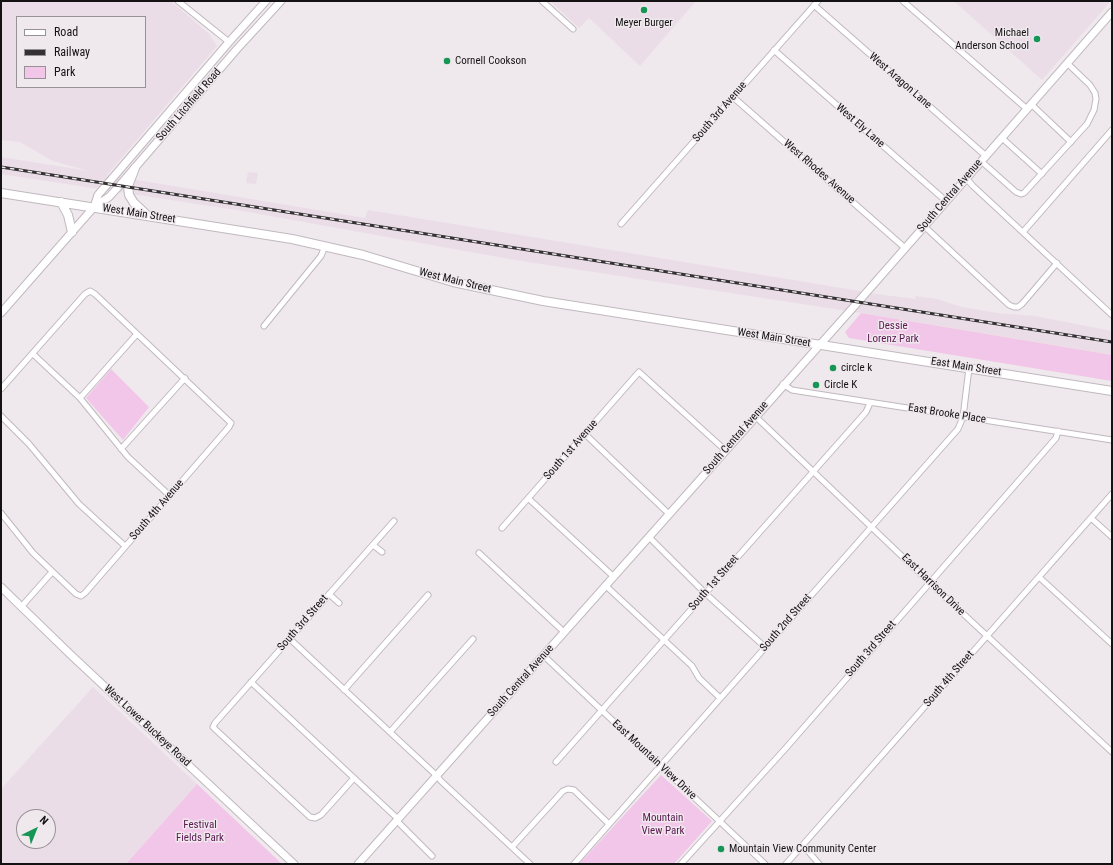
<!DOCTYPE html>
<html>
<head>
<meta charset="utf-8">
<style>
	body { margin:0 }
	#map { position:relative; width:1113px; height:865px; overflow:hidden; background:#efe8ed; font-family:"Roboto Condensed",sans-serif }
	canvas { display:block }
	.frame { position:absolute; inset:0; border:2px solid #141213; pointer-events:none }
	.legend { position:absolute; left:16px; top:16px; width:130px; height:72px; box-sizing:border-box; background:#efe8ed; border:1px solid #979296; margin:0; padding:5px 7px; list-style:none; font-size:12px; color:#141213 }
	.legend li { display:flex; align-items:center; gap:8px; height:20px }
	.legend b { width:20px; border:1px solid #979296 }
	.north { position:absolute; left:16px; top:809px; width:40px; height:40px; box-sizing:border-box; background:#efe8ed; border:1px solid #979296; border-radius:50%; rotate:43deg; font-size:11px; font-weight:700; line-height:16px; text-align:center; color:#141213 }
	.north::after { content:''; display:block; margin:auto; width:14px; height:18px; background:#169654; clip-path:polygon(50% 0,100% 100%,50% 72%,0 100%) }
</style>
</head>
<body>
<div id="map">
<canvas width="1113" height="865"></canvas>
<div class="frame"></div>
<ul class="legend">
<li><b style="height:5px;background:#fff"></b>Road</li>
<li><b style="height:5px;background:#343133"></b>Railway</li>
<li><b style="height:11px;background:#f2c6e8"></b>Park</li>
</ul>
<div class="north">N</div>
</div>
<script>
const c = document.querySelector('canvas').getContext('2d');
c.lineJoin = 'round';
function paint(path, color) {
  c.fillStyle = color;
  c.fill(path, 'evenodd');
}
function toPath(rows) {
  const path = new Path2D();
  for (const r of rows) {
    path.moveTo(r[0], r[1]);
    for (let i = 2; i < r.length; i += 2) path.lineTo(r[i], r[i + 1]);
  }
  return path;
}
function trace(path, color, width, dash) {
  c.strokeStyle = color;
  c.lineWidth = width;
  c.lineCap = dash ? 'butt' : 'round';
  c.setLineDash(dash || []);
  c.stroke(path);
}
function drawText(font, color, halo, rows, align = 'center') {
  c.font = font + ' "Roboto Condensed",sans-serif';
  c.lineWidth = 3;
  c.setLineDash([]);
  c.textBaseline = 'middle';
  c.strokeStyle = halo;
  c.fillStyle = color;
  for (const [text, x, y, turn = 0] of rows) {
    c.save();
    c.translate(x, y);
    c.rotate((+turn || 0) * Math.PI / 180);
    c.textAlign = isNaN(turn) ? turn : align;
    if (halo) c.strokeText(text, 0, 0);
    c.fillText(text, 0, 0);
    c.restore();
  }
}
paint(toPath([
	[1,1,171,1,209,34,217,46,107,175,365,218,368,210,884,295,916,299,915,296,937,299,962,307,997,313,1035,316,1112,331,1112,355,861,313,515,260,243,211,1,174,1,157,89,171,53,161,20,142,1,140],
	[17,17,145,17,145,87,17,87],
	[550,1,696,1,640,66,589,18,579,28],
	[954,1,1111,1,1042,80],
	[248,172,258,173,256,184,246,183],
	[93,687,197,784,126,864,1,864,1,789],
	[24,817,48,817,48,841,24,841]
]), '#ebdde8');
paint(toPath([
	[861,313,1112,355,1112,381,849,338,845,332],
	[111,369,149,407,123,440,86,398],
	[661,775,712,821,674,864,579,864],
	[197,784,282,864,126,864]
]), '#f2c6e8');
const street = toPath([
	[178,1,229,42],
	[542,1,573,29],
	[903,1,1027,109],
	[814,5,986,156],
	[774,50,946,201],
	[733,97,905,248],
	[1031,104,1071,142],
	[1002,138,1042,174],
	[981,161,1016,192,1021,194,1024,193,1087,124,1094,110,1096,99,1095,93,1090,85,1067,63],
	[966,178,973,186,1112,315],
	[621,224,818,1],
	[924,226,1009,305,1014,307,1018,307,1022,304,1057,263],
	[1023,232,1112,130],
	[264,326,321,256,325,246],
	[33,354,80,398,128,457,169,495],
	[783,384,792,390,1112,440],
	[1,389,85,294,90,291,95,294,231,423,229,427,85,593,81,596,76,594,33,553,1,513],
	[80,398,137,334],
	[1,416,29,444,79,504,125,546],
	[755,416,929,582,1112,752],
	[585,434,669,514],
	[121,449,185,378],
	[529,499,614,577],
	[1091,518,1112,537],
	[502,528,639,372,725,450],
	[649,537,705,593,765,647],
	[373,545,382,552],
	[479,553,564,632],
	[1039,577,1112,644],
	[606,586,692,666,699,678,720,698],
	[329,594,339,603],
	[22,606,52,572],
	[290,639,436,775,441,781,530,864],
	[543,655,765,864],
	[251,682,398,819],
	[344,690,428,595],
	[390,732,473,639],
	[556,762,866,412,870,403],
	[354,778,321,815,315,818,310,817,216,730,213,727,215,723,394,521],
	[397,821,432,856],
	[803,845,819,864],
	[512,847,563,791,568,789,574,790,609,824],
	[574,864,958,429,963,417,969,368],
	[681,864,785,749,1056,438,1058,431],
	[786,864,1112,494]
]);
const secondary = toPath([
	[94,207,98,195,229,42,266,1],
	[1,313,94,207,109,197,120,185,237,49,281,1],
	[1,587,71,655,294,864],
	[358,864,858,302,1112,12]
]);
const primary = toPath([
	[135,168,128,186,129,195,134,203,148,216],
	[1,193,292,239,363,255,453,282,543,301,1112,391],
	[61,202,68,215,72,232]
]);
trace(street, '#c0b9be', 7);
trace(secondary, '#c0b9be', 9);
trace(primary, '#c0b9be', 10);
trace(street, '#fff', 5);
trace(secondary, '#fff', 7);
trace(primary, '#fff', 8);
const rail = toPath([
	[1,167,1112,342]
]);
trace(rail, '#343133', 3);
trace(rail, '#efe8ed', 1.5, [4.5]);
for (const [x, y, r, color] of [
	[644,10,4,"#169654"],
	[1037,39,4,"#169654"],
	[447,61,4,"#169654"],
	[833,368,4,"#169654"],
	[816,385,4,"#169654"],
	[721,849,4,"#169654"]
]) {
  const dot = new Path2D();
  dot.arc(x, y, r, 0, 2 * Math.PI);
  c.fillStyle = color;
  c.fill(dot);
  trace(dot, '#efe8ed', 1.5);
}
drawText('11px', '#141213', '#efe8ed', [
	["Meyer Burger",644,23,"center"],
	["Michael",1029,33,"right"],
	["Anderson School",1029,46,"right"],
	["Cornell Cookson",455,61],
	["circle k",841,368],
	["Circle K",824,385],
	["Mountain View Community Center",729,849]
], 'left');
drawText('11px', '#141213', '#efe8ed', [
	["West Aragon Lane",900,81,41],
	["South Litchfield Road",189,105,-49],
	["South 3rd Avenue",720,112,-49],
	["West Ely Lane",860,126,41],
	["West Rhodes Avenue",819,172,41],
	["South Central Avenue",950,196,-49],
	["West Main Street",139,214,9],
	["West Main Street",455,281,14],
	["West Main Street",774,338,9],
	["East Main Street",966,367,9],
	["East Brooke Place",947,414,9],
	["South Central Avenue",736,438,-49],
	["South 1st Avenue",571,450,-49],
	["South 4th Avenue",157,510,-49],
	["South 1st Street",714,583,-49],
	["East Harrison Drive",933,585,44],
	["South 3rd Street",303,623,-49],
	["South 2nd Street",786,623,-49],
	["South 3rd Street",871,649,-49],
	["South 4th Street",949,679,-49],
	["South Central Avenue",521,681,-48],
	["West Lower Buckeye Road",147,726,43],
	["East Mountain View Drive",654,760,43]
]);
drawText('11px', '#5a1851', '#efe8ed', [
	["Dessie",893,326],
	["Lorenz Park",893,339],
	["Mountain",663,818],
	["View Park",663,831],
	["Festival",200,825],
	["Fields Park",200,838]
]);
</script>
</body>
</html>
